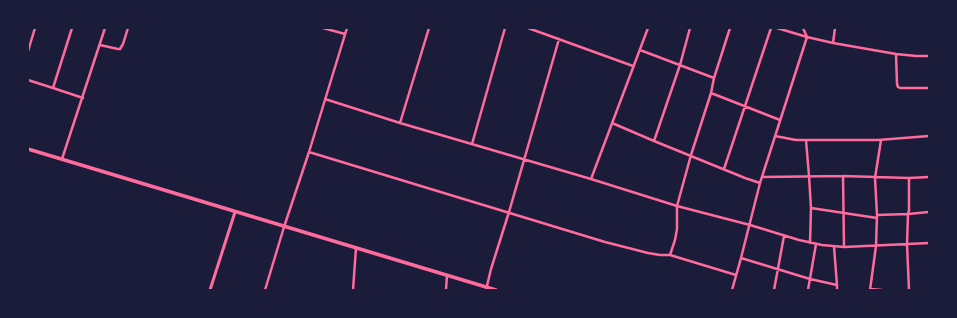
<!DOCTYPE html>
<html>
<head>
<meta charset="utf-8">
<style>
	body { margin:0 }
	#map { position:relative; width:957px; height:318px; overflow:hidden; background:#1b1b3a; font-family:Ubuntu,sans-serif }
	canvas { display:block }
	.frame { position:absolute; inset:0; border:29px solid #1b1b3a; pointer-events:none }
</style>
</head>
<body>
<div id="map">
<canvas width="957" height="318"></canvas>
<div class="frame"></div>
</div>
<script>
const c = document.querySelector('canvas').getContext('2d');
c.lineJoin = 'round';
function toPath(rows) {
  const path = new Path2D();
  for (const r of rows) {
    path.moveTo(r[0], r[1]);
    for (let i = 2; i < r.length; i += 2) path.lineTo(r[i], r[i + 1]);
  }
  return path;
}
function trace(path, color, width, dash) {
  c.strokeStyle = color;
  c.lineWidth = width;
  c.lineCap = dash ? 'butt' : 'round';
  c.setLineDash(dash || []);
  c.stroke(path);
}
trace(toPath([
	[72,28,53,88,83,98],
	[323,28,345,34],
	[528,28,633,66],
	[777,28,807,37,833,43,896,54,916,56,929,56],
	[833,43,835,28],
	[100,45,118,49,120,49,123,44,128,28],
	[640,50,714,78],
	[28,51,35,28],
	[896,54,897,84,898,87,900,88,929,88],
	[28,80,53,88],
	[711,93,780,120],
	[325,99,400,123,591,179,648,28],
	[400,123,429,28],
	[612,123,654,141,680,65,690,28],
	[775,136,796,140,878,140,929,136],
	[806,140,809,176,811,208,810,243],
	[654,141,745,178,760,183],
	[472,144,505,28],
	[309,152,605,242,648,253,660,255,670,255,736,275],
	[62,159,105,28],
	[724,169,771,28],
	[843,176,844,247],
	[762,177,843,176,909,178,929,177],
	[909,178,909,210,908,214,907,244,909,290],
	[591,179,677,206,750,225,799,240,822,245,844,247,929,243],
	[811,208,877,218],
	[877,215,908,214,929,212],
	[834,247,837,285,837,290],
	[670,255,675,240,677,229,677,206,691,155,711,93,714,78,730,28],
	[741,258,810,279,837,285],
	[870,289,882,290],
	[265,290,284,227,309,152,347,28],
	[353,290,356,248],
	[446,290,447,275],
	[486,290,491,269,509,212,559,39],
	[732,290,741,258,760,183,807,37,803,28],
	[774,290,784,236],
	[808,290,816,244],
	[870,290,876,246,877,215,875,178,881,140]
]), '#ff6b9d', 2.5);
trace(toPath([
	[210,290,235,212]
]), '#ff6b9d', 3);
trace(toPath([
	[28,149,496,290]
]), '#ff6b9d', 3.5);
</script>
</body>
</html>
